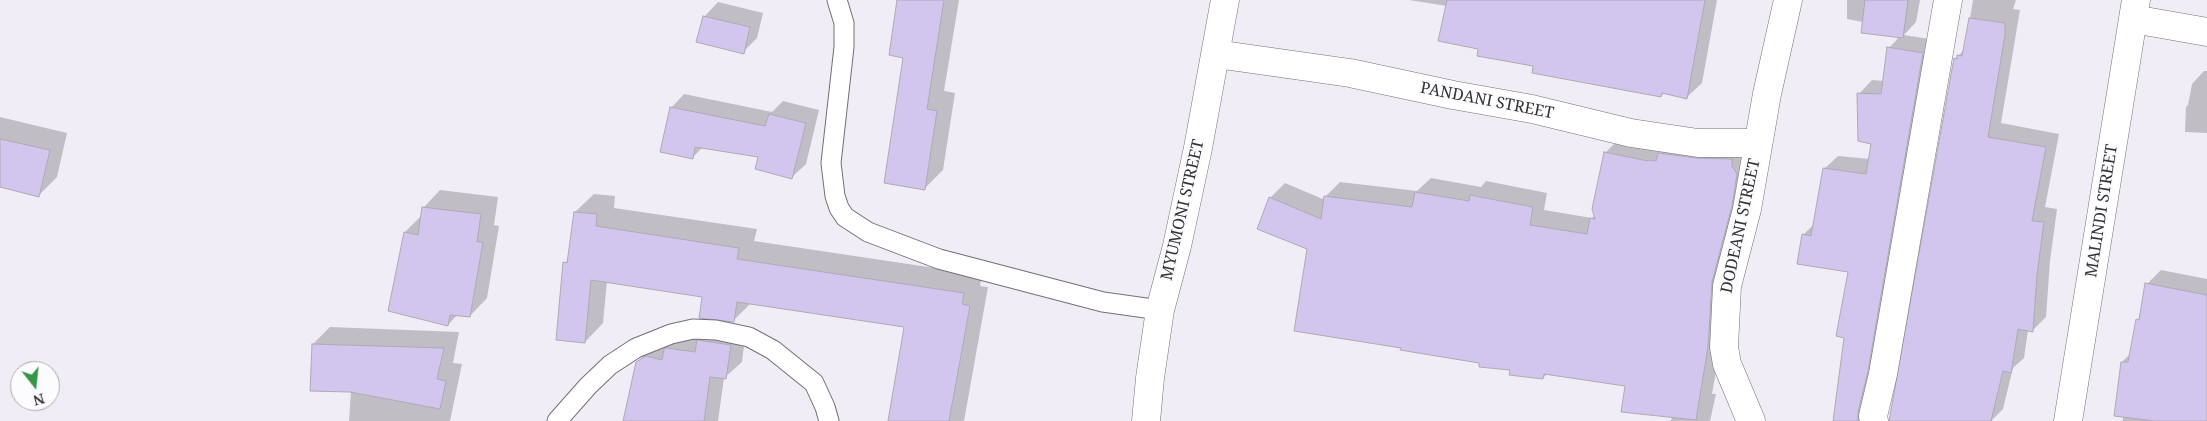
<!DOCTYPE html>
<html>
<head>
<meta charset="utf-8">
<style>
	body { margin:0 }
	#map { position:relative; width:2207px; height:421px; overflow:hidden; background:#f0edf7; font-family:"Noto Serif",serif }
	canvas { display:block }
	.north { position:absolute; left:10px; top:361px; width:50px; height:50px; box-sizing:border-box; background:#fcfcfe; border:1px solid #acabae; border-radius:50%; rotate:164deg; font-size:14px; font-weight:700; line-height:20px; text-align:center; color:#333235 }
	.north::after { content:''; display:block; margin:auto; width:18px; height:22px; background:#35964a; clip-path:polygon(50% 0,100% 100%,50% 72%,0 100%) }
</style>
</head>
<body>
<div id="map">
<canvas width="2207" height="421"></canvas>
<div class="north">N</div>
</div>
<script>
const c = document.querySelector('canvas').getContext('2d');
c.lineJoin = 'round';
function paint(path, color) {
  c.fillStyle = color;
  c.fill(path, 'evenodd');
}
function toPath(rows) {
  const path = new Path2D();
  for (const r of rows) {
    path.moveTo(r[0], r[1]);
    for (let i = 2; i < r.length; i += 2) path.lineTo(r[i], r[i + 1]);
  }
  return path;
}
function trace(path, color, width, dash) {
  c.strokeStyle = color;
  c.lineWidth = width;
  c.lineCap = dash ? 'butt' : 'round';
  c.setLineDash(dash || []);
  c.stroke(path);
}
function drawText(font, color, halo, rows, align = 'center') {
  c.font = font + ' "Noto Serif",serif';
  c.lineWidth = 5;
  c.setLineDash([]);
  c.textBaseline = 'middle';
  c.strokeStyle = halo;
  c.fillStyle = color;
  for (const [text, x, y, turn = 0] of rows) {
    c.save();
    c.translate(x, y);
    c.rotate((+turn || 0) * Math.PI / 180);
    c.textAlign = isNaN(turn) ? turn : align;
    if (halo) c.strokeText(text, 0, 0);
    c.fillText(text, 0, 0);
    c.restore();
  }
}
paint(toPath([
	[899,0,959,0,944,91,955,93,943,170,925,188],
	[1409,0,1717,0,1702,83,1686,98,1664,93,1661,96,1534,65,1480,48,1447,6],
	[1847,0,1920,0,1916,22,1904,35,1936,40,1880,421,1835,421,1846,337,1849,271,1803,235,1814,224,1824,169,1838,156,1870,159,1872,143,1859,94,1872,80,1884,81,1889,48,1900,36,1863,22,1847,19],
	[1973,0,2016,0,2013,9,2020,10,2001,123,2059,134,2045,207,2057,209,2050,261,2046,317,2032,331,2028,330,2024,358,2013,368,2003,409,1991,421,1891,421,1955,59,1965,49],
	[718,2,763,13,757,38,743,52,704,17],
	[2204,71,2207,71,2207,133,2185,132,2186,107,2188,105,2192,84],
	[684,94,772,112,783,101,819,110,806,164,792,177,759,156,703,147,692,158,671,108],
	[0,117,67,133,57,177,39,195,0,186],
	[1620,138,1746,144,1723,331,1712,394,1716,394,1710,421,1671,421,1672,416,1626,385,1547,374,1543,378,1481,362,1402,347,1309,249,1270,198,1285,183,1325,200,1325,197,1340,182,1417,191,1431,178,1481,187,1486,181,1547,193,1544,210,1592,218,1595,215,1605,153],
	[440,190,498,197,494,225,499,226,487,298,470,316,458,314,448,325,405,232,422,215,423,208],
	[594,194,615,196,614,208,757,229,754,241,982,275,980,286,988,287,964,421,888,421,906,326,751,303,733,321,703,296,607,281,603,323,585,342,565,263,569,258,575,212],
	[2161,270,2207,279,2207,421,2123,421,2122,362,2130,354,2147,284],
	[330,327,459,332,453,363,462,364,450,421,349,421,351,391,312,389,313,344],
	[746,329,742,362,724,378,718,421,625,421,637,362,654,346]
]), '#0003');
const building = toPath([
	[897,0,944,0,927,109,937,111,925,190,884,183,903,58,889,55,897,0],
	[1447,0,1705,0,1687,99,1662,93,1661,97,1532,73,1533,66,1477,56,1478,49,1438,41,1447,0],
	[1865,0,1908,0,1903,38,1861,33,1865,0],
	[703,16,750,27,744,54,696,42,703,16],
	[1969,18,2005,23,2005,35,1988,137,2046,147,2032,221,2044,222,2037,275,2033,332,2018,329,2011,373,2003,371,1991,421,1889,421,1954,58,1957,59,1957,55,1962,56,1969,18],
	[1887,47,1923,53,1868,371,1858,412,1858,421,1833,421,1844,338,1836,336,1848,272,1797,264,1802,234,1811,236,1823,168,1866,174,1871,144,1858,141,1857,93,1881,94,1887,47],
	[670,107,765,126,769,114,806,123,792,179,755,169,758,157,695,147,693,159,660,152,670,107],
	[0,139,50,150,39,197,0,187,0,139],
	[1604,152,1648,161,1648,160,1656,161,1658,153,1696,158,1732,159,1732,166,1737,174,1732,206,1712,282,1708,347,1696,420,1621,412,1625,386,1544,374,1543,379,1509,375,1510,370,1479,367,1479,363,1400,350,1401,348,1294,331,1307,249,1257,229,1269,197,1321,219,1324,196,1412,207,1415,192,1469,201,1470,195,1533,207,1530,225,1587,234,1590,218,1595,219,1592,209,1604,152],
	[422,207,481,214,477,242,483,242,470,317,450,315,448,326,388,311,404,232,418,235,422,207],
	[574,212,597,214,596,226,739,248,737,259,964,293,962,304,970,306,949,421,888,421,904,327,737,302,734,322,699,318,702,297,591,280,585,343,556,340,563,262,567,263,574,212],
	[2145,283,2207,295,2207,421,2155,421,2114,416,2121,362,2128,362,2136,319,2139,320,2145,283],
	[697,340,731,345,726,379,710,377,704,421,623,421,636,362,646,356,662,360,664,349,667,348,695,352,697,340],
	[312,344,444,348,437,379,446,381,440,409,350,392,310,391,312,344]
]);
paint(building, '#d2c6ee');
trace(building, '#adaab3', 1);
const lane = toPath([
	[837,0,844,23,844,47,831,163,835,196,839,208,845,217,868,232,939,259,1103,302,1160,310],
	[557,421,588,386,610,365,636,348,671,334,693,329,716,330,749,337,773,350,814,383,825,407,829,421]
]);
const street = toPath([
	[2133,19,2207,32],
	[1216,54,1350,73,1453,95,1532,109,1631,133,1698,143,1758,143],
	[1146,421,1150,378,1160,310,1177,246,1198,148,1225,0],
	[1751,421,1727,364,1724,347,1727,286,1747,209,1767,94,1788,0],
	[1874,421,1873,416,1883,374,1948,0],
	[2068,421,2136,0]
]);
trace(lane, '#727078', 21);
trace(street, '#727078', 29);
trace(lane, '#fff', 19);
trace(street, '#fff', 28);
drawText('16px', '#333235', '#fcfcfe', [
	["PANDANI STREET",1487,101,11],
	["MYUMONI STREET",1183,210,-77],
	["MALINDI STREET",2102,211,-81],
	["DODEANI STREET",1741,226,-78]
]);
</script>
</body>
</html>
